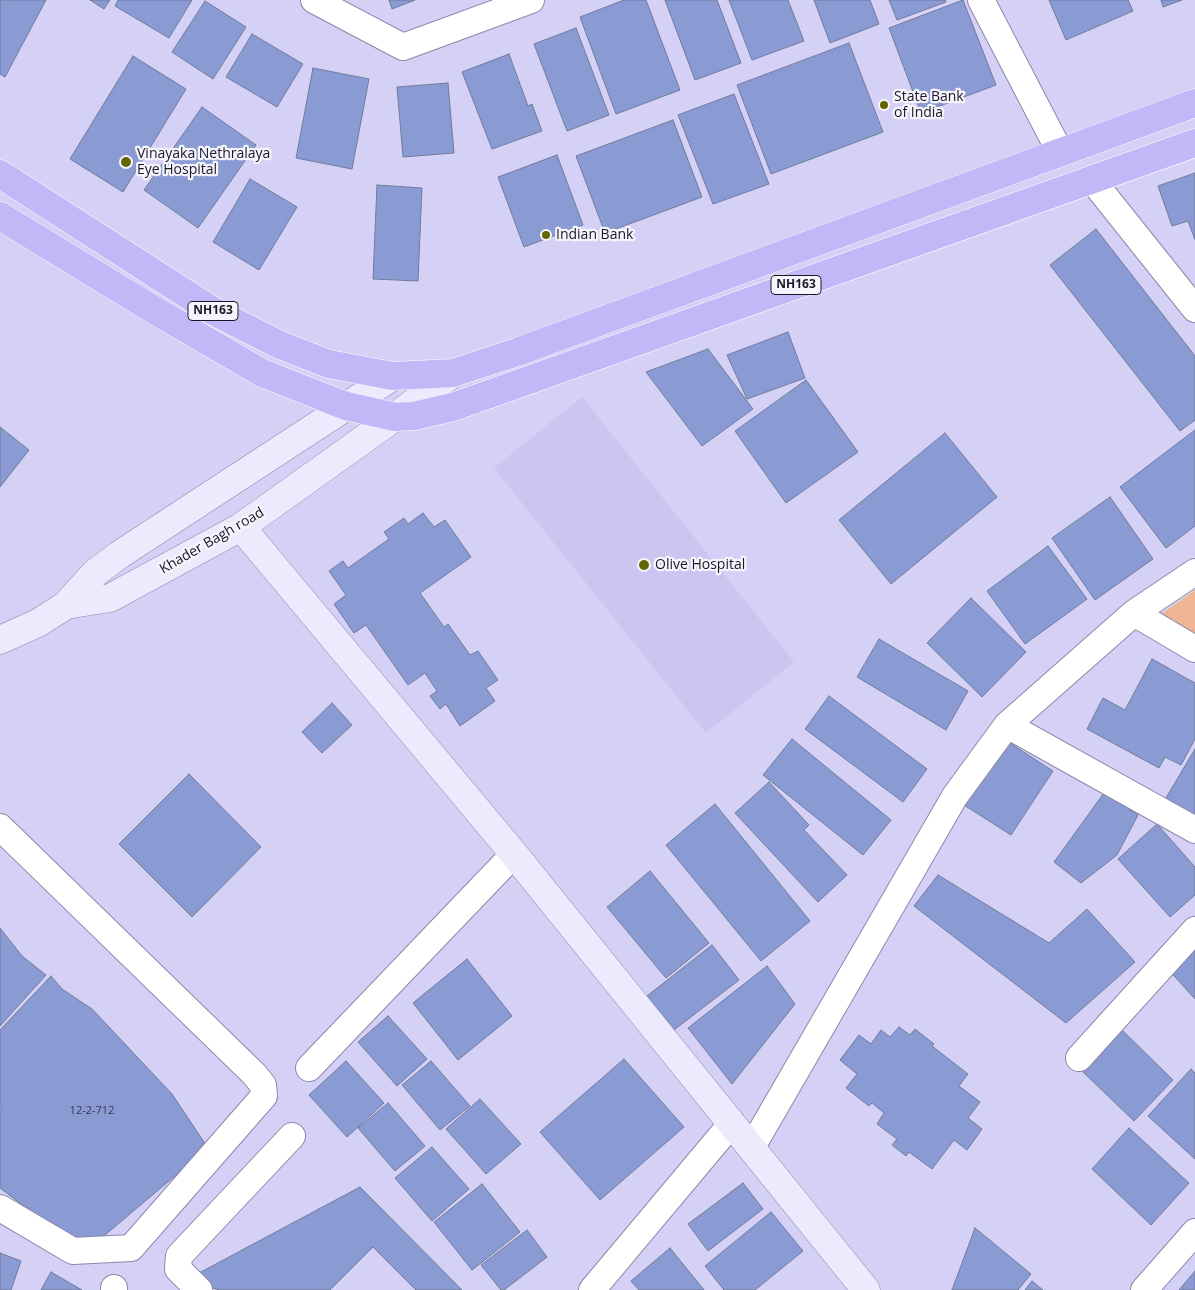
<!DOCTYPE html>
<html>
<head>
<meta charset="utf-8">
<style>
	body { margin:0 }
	canvas { display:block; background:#d5d0f5 }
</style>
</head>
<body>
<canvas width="1195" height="1290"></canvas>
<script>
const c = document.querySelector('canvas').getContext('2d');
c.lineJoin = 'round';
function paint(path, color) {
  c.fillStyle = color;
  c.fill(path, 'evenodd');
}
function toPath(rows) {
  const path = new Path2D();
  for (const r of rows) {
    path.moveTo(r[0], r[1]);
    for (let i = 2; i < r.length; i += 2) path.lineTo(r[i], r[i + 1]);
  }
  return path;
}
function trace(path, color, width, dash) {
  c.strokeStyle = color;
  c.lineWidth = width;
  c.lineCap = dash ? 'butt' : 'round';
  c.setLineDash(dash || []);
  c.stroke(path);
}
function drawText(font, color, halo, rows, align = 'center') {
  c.font = font + ' "Open Sans",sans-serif';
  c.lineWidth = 4.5;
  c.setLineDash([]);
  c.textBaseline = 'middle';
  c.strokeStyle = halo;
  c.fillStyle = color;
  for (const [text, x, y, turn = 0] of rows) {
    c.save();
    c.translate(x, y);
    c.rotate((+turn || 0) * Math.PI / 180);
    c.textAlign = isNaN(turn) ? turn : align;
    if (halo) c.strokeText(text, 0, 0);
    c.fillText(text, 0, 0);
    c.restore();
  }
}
paint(toPath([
	[582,397,794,662,706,733,494,468]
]), '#ccc5f2');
paint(toPath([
	[1195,590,1195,643,1153,620]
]), '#f0b694');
const building = toPath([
	[0,0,46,0,5,77,0,74,0,0],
	[90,0,110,0,104,9,90,0],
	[118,0,192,0,169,38,115,6,118,0],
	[389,0,415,0,392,9,389,0],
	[624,0,646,0,680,90,616,114,580,17,624,0],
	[665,0,717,0,741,63,695,80,665,0],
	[729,0,788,0,804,41,752,60,729,0],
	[814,0,870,0,879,24,830,43,814,0],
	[889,0,945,0,946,2,897,20,889,0],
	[963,0,996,85,921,113,889,28,963,0],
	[1049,0,1128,0,1133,11,1066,40,1049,0],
	[1161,0,1182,0,1163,7,1161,0],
	[205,1,246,27,213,79,172,52,205,1],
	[576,28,609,115,567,131,534,44,576,28],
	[252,34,303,64,277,107,226,77,252,34],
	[849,43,883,132,771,174,737,85,849,43],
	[509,54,528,106,532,104,542,131,492,149,462,72,509,54],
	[133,56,186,89,123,192,70,159,133,56],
	[313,68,369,79,352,169,296,158,313,68],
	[448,83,454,153,403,157,397,87,448,83],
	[734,94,769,184,713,204,678,115,734,94],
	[202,107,256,145,198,228,144,190,202,107],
	[673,120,702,197,605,233,576,156,673,120],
	[557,155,583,225,524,247,498,177,557,155],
	[1195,173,1195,240,1188,221,1172,226,1158,186,1195,173],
	[250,179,297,207,259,270,213,242,250,179],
	[377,185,422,188,418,281,373,279,377,185],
	[1096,229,1195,356,1195,420,1180,431,1050,265,1096,229],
	[788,332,805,378,747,399,727,355,788,332],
	[708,349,753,409,702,446,646,372,708,349],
	[806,380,858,452,786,503,735,431,806,380],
	[0,427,29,450,0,487,0,427],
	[1195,430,1195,526,1166,548,1120,487,1195,430],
	[945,433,997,497,891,584,839,520,945,433],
	[1110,497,1153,559,1095,600,1052,538,1110,497],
	[423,513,434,527,445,520,471,557,420,593,444,627,448,624,470,655,478,651,498,680,486,688,495,701,460,726,446,704,440,709,430,696,437,691,425,673,408,685,366,625,354,633,334,604,346,595,329,571,343,561,348,568,389,539,384,532,404,518,408,524,423,513],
	[1048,546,1087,599,1025,644,987,591,1048,546],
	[971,598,1026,652,982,697,927,643,971,598],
	[879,639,968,691,946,730,857,677,879,639],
	[1152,659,1195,683,1195,739,1181,765,1165,757,1159,768,1087,729,1103,698,1125,710,1152,659],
	[829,696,927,769,903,802,805,729,829,696],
	[332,703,352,725,322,753,302,732,332,703],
	[792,739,891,820,863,855,763,775,792,739],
	[1005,740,1053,771,1011,835,964,805,1005,740],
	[1195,749,1195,819,1163,803,1195,749],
	[189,774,261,847,192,917,119,844,189,774],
	[769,782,809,825,804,830,847,875,818,902,735,813,769,782],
	[1104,793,1138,815,1117,855,1081,883,1054,862,1104,793],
	[715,804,810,921,761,961,666,845,715,804],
	[1157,824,1195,867,1195,895,1170,917,1118,859,1157,824],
	[650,871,709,943,666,978,607,907,650,871],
	[938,875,1049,943,1087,909,1135,962,1066,1023,914,906,938,875],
	[0,928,22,956,46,975,0,1026,0,928],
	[1195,942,1195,999,1167,968,1195,942],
	[712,945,739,980,674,1030,647,996,712,945],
	[467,959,512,1016,458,1060,413,1003,467,959],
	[767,966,795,1004,732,1084,688,1028,767,966],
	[51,976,62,989,92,1009,172,1094,208,1148,92,1246,41,1219,0,1188,0,1111,2,1110,0,1108,0,1030,51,976],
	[388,1016,427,1059,397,1086,358,1042,388,1016],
	[899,1027,910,1035,915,1029,934,1044,932,1046,968,1074,959,1086,980,1102,968,1118,982,1129,967,1150,954,1140,932,1169,909,1152,906,1156,892,1145,897,1139,877,1124,884,1113,872,1103,869,1106,846,1088,857,1074,840,1060,859,1035,871,1044,881,1030,890,1037,899,1027],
	[1121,1029,1173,1080,1134,1121,1081,1070,1121,1029],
	[624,1059,684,1127,600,1200,540,1132,624,1059],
	[346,1061,384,1103,347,1137,309,1095,346,1061],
	[431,1061,470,1106,440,1130,402,1085,431,1061],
	[1191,1069,1195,1073,1195,1159,1148,1116,1191,1069],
	[480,1099,521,1144,486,1174,446,1129,480,1099],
	[388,1103,425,1146,395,1171,358,1128,388,1103],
	[1129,1128,1189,1183,1151,1225,1092,1169,1129,1128],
	[432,1147,469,1189,432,1221,395,1178,432,1147],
	[743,1183,763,1209,708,1251,688,1224,743,1183],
	[482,1184,520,1232,472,1270,434,1222,482,1184],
	[360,1187,462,1290,416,1290,373,1247,330,1290,219,1290,207,1286,199,1273,360,1187],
	[771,1212,803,1251,755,1290,724,1290,705,1266,771,1212],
	[975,1228,1031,1274,1018,1290,952,1290,975,1228],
	[527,1230,547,1257,504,1290,501,1290,481,1265,527,1230],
	[670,1248,704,1290,639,1290,631,1281,670,1248],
	[0,1253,21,1261,11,1290,0,1290,0,1253],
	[1195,1271,1195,1290,1179,1290,1195,1271],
	[51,1272,82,1290,41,1290,51,1272],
	[1032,1281,1043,1290,1025,1290,1032,1281]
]);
paint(building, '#8a9bd3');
trace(building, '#717b9c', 1);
const street = toPath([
	[314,0,403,47,531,0],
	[981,0,1060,152],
	[1092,180,1195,309],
	[1134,613,1195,649],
	[1007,725,1195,830],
	[0,827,254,1074,263,1085,264,1096,131,1248,73,1251,0,1208],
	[1079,1058,1195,930],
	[309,1068,514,854],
	[752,1147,955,796,1007,725,1134,613,1195,572],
	[114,1290,114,1288],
	[199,1290,178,1269,179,1256,292,1136],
	[592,1290,732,1123],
	[1144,1290,1195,1232]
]);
const secondary = toPath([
	[241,527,514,854,866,1290],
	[66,605,110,598,241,527,395,417,453,373],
	[0,640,38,623,66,605,95,573,119,555,393,376]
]);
const highway = toPath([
	[0,174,213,311,280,345,329,364,393,376,453,373,517,352,1195,103],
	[0,216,149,307,262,373,346,406,395,417,414,416,453,407,1195,143]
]);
trace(street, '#8d88ab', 28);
trace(secondary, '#8d88ab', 29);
trace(highway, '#fff', 29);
trace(street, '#fff', 26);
trace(secondary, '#edeafd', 28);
trace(highway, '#c2b8f8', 28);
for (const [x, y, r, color] of [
	[884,105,5,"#636600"],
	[126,162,6,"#636600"],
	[546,235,5,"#636600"],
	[644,565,6,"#636600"]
]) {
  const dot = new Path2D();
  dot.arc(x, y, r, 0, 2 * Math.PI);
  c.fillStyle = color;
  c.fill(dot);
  trace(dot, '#f6f5fd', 2);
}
drawText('11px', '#363950', null, [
	["12-2-712",92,1111]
]);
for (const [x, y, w] of [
	[796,285,50],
	[213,311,50]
]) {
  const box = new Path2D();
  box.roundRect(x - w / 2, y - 9.5, w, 19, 4);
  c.fillStyle = '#f6f5fd';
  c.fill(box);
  trace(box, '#1a1825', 1);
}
drawText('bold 12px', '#1a1825', null, [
	["NH163",796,285],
	["NH163",213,311]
]);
drawText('14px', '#1a1825', '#f6f5fd', [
	["State Bank",894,97],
	["of India",894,113],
	["Vinayaka Nethralaya",137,154],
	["Eye Hospital",137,170],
	["Indian Bank",556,235],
	["Olive Hospital",655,565]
], 'left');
drawText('14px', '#1a1825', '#f6f5fd', [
	["Khader Bagh road",212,541,-30]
]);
</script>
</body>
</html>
